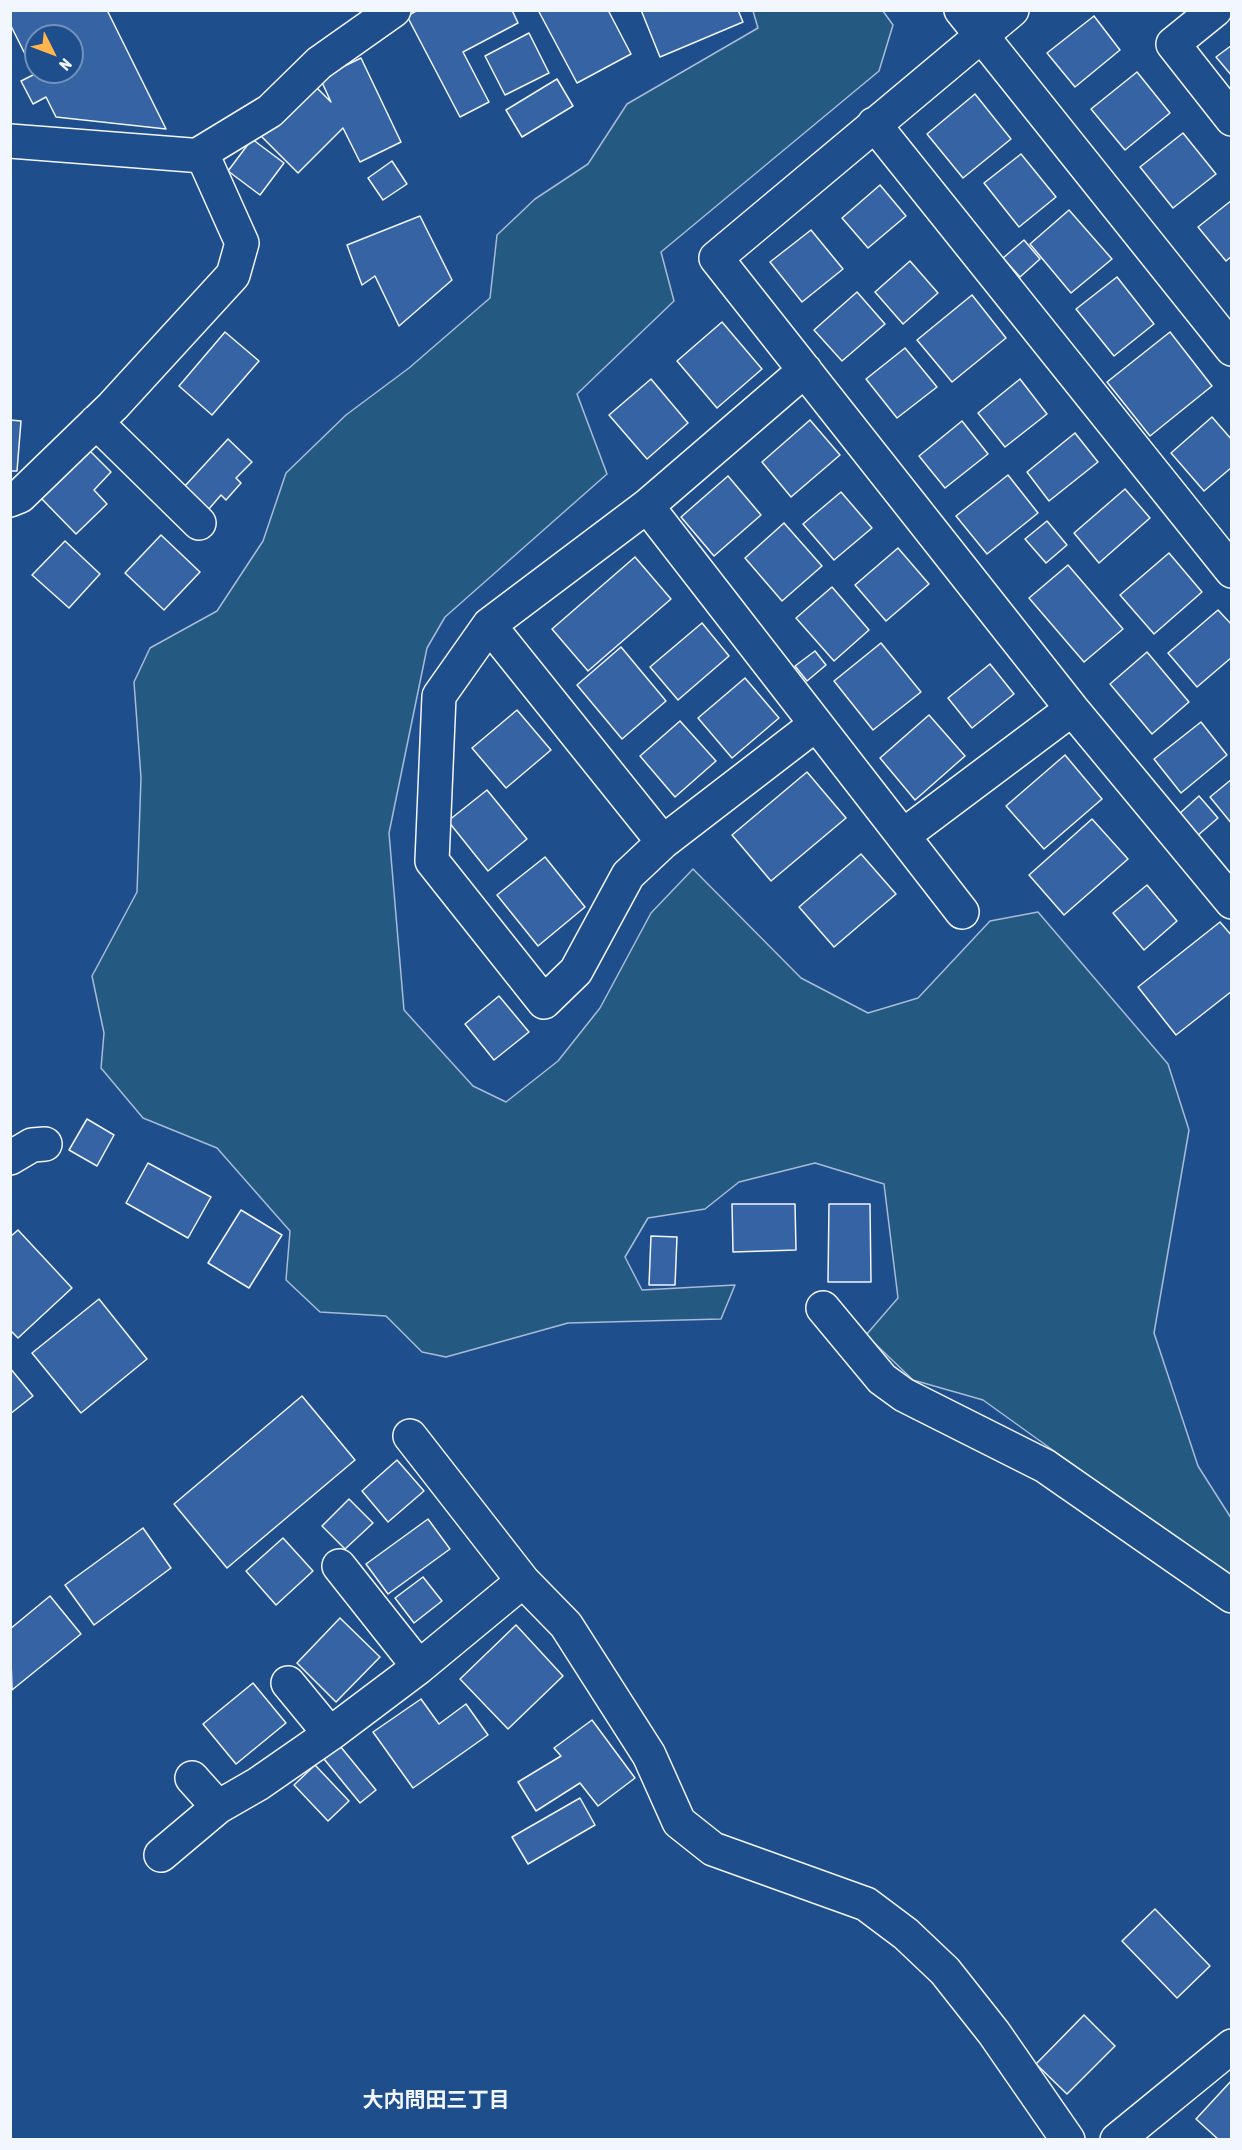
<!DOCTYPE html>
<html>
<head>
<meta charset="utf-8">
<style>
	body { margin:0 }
	#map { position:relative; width:1242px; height:2150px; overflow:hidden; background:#1f4e8c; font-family:"Asap Condensed",sans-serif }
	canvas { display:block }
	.frame { position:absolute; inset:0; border:12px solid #f2f6ff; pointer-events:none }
	.north { position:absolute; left:24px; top:24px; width:60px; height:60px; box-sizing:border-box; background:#1f4e8c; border:2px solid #7391ba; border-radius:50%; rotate:132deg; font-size:16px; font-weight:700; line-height:24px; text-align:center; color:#f2f6ff }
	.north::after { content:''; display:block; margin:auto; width:21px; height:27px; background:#ffb74d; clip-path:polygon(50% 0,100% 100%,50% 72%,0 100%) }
</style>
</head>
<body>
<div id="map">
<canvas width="1242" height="2150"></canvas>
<div class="frame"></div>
<div class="north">N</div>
</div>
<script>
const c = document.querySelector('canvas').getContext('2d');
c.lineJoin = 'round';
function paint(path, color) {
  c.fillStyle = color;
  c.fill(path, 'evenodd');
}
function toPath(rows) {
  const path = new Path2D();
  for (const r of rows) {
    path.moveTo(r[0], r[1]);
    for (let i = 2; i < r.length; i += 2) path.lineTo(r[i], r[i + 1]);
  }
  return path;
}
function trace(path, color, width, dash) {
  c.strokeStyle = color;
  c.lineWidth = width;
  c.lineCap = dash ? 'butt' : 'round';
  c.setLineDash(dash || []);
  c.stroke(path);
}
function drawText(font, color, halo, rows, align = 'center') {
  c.font = font + ' "Asap Condensed","Noto Sans JP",sans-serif';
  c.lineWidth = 4.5;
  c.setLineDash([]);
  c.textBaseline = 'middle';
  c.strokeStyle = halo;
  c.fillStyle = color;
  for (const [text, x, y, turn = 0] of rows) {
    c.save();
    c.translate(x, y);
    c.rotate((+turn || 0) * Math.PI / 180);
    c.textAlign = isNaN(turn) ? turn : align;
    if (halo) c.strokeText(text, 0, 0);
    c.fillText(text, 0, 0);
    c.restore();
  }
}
const green = toPath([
	[753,11,883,11,893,25,879,71,661,252,674,301,577,394,607,474,445,617,427,648,389,833,404,1010,473,1086,506,1102,558,1061,600,1008,651,913,693,869,801,978,868,1013,918,998,990,921,1038,912,1168,1064,1189,1130,1154,1333,1198,1466,1231,1518,1231,1578,983,1400,913,1380,866,1335,898,1298,884,1184,815,1163,739,1182,705,1209,648,1218,625,1257,642,1290,735,1285,721,1319,568,1323,446,1357,422,1352,386,1316,320,1312,286,1280,290,1231,217,1148,143,1118,101,1068,104,1033,92,976,137,892,141,778,134,682,150,648,217,611,263,541,286,473,346,415,409,368,490,298,497,235,535,199,588,164,627,104,758,28,753,11]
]);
paint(green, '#245a82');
trace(green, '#a8bbd7', 1.5);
const building = toPath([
	[10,10,107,10,166,129,56,117,46,97,33,104,21,81,35,74,10,24,10,10],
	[36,36,72,36,72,72,36,72,36,36],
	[418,10,512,10,518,23,463,52,489,102,460,117,407,16,418,10],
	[538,10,608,10,631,54,577,83,538,10],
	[641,10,738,10,743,22,660,57,641,10],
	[1094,16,1120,50,1075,87,1047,53,1094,16],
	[529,33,549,73,505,95,485,56,529,33],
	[1232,45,1232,76,1216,57,1232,45],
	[361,58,401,142,360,162,343,128,298,173,261,136,314,85,331,102,320,78,361,58],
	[1137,72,1170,113,1125,150,1091,109,1137,72],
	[557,79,573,106,522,137,506,110,557,79],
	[975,94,1011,139,963,178,927,134,975,94],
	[1183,133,1216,174,1173,208,1140,167,1183,133],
	[252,139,284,163,260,195,228,171,252,139],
	[1021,154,1056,197,1019,227,984,183,1021,154],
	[392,161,407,184,383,200,368,178,392,161],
	[880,185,906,216,868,248,842,218,880,185],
	[1232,200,1232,256,1226,261,1198,227,1232,200],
	[1069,210,1112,259,1071,293,1030,244,1069,210],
	[420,216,452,280,399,326,375,276,362,285,347,245,420,216],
	[811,230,843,269,802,302,770,262,811,230],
	[1024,240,1040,259,1020,277,1003,258,1024,240],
	[910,261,938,293,903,324,875,292,910,261],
	[1117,277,1154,324,1114,356,1076,309,1117,277],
	[857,292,885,324,842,361,814,330,857,292],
	[972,295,1006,338,952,382,917,340,972,295],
	[722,322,762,369,717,408,677,361,722,322],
	[225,332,259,361,212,415,179,386,225,332],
	[1170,332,1212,386,1150,436,1107,382,1170,332],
	[905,348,937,387,897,418,866,379,905,348],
	[651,379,688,423,647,459,609,415,651,379],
	[1020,379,1047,414,1005,447,978,413,1020,379],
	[1212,417,1232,440,1232,467,1204,491,1171,453,1212,417],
	[10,420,21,421,17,471,10,471,10,420],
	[810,420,840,455,791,497,762,462,810,420],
	[962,421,988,454,945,488,919,456,962,421],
	[1075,433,1098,462,1049,501,1027,472,1075,433],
	[228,439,252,462,236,478,241,483,226,500,221,495,208,510,184,487,228,439],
	[90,451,111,472,94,490,107,504,76,534,38,495,69,465,72,469,90,451],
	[1008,475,1038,513,987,554,956,516,1008,475],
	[728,476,761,515,714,556,681,517,728,476],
	[1125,489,1150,518,1099,563,1074,533,1125,489],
	[841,492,872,528,834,560,803,524,841,492],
	[1047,521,1067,545,1046,563,1025,539,1047,521],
	[784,523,822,566,782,601,745,558,784,523],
	[161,535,200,572,164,610,125,573,161,535],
	[65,541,100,574,69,608,32,575,65,541],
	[898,548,929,584,886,621,855,585,898,548],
	[1169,553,1202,592,1154,634,1120,595,1169,553],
	[635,557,671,599,588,671,552,629,635,557],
	[1068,565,1123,629,1084,662,1029,598,1068,565],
	[832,587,869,630,834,661,796,618,832,587],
	[1218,610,1232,625,1232,657,1197,687,1168,653,1218,610],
	[702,623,729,656,678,700,650,667,702,623],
	[881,643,921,692,873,730,834,681,881,643],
	[621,647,666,701,622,739,577,685,621,647],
	[815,651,826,665,807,681,795,666,815,651],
	[1147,652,1189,702,1152,734,1110,684,1147,652],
	[990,664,1014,694,972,728,948,698,990,664],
	[745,678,779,718,732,758,698,718,745,678],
	[517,710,551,750,506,788,472,748,517,710],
	[929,715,965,756,915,800,880,758,929,715],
	[680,721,716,761,675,797,640,756,680,721],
	[1201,722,1227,755,1181,793,1154,759,1201,722],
	[1065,755,1102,799,1044,849,1006,806,1065,755],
	[807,772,846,818,771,881,732,835,807,772],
	[1232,779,1232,824,1210,797,1232,779],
	[487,790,527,839,488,871,448,821,487,790],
	[1199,796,1218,818,1197,836,1179,814,1199,796],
	[1092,819,1128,859,1064,915,1029,875,1092,819],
	[861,854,896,894,834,947,799,907,861,854],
	[545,857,585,907,538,946,497,895,545,857],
	[1147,885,1177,921,1144,950,1113,913,1147,885],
	[1220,922,1232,936,1232,991,1176,1035,1138,987,1220,922],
	[499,996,529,1032,494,1060,465,1024,499,996],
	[87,1119,114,1135,97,1166,69,1150,87,1119],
	[148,1163,211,1197,188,1238,126,1203,148,1163],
	[732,1204,795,1204,796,1250,733,1252,732,1204],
	[829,1204,870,1204,871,1282,828,1282,829,1204],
	[241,1210,282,1235,249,1288,208,1263,241,1210],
	[18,1230,72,1288,18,1338,10,1330,10,1237,18,1230],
	[651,1236,677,1237,675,1285,649,1285,651,1236],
	[99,1299,147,1359,81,1413,32,1353,99,1299],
	[10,1368,33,1396,10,1414,10,1368],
	[302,1396,355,1460,227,1568,174,1504,302,1396],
	[397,1460,424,1491,388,1522,362,1491,397,1460],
	[349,1499,373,1523,345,1549,322,1526,349,1499],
	[428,1519,450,1549,388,1594,366,1564,428,1519],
	[143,1528,171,1568,94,1625,65,1585,143,1528],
	[283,1538,313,1571,276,1605,246,1571,283,1538],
	[423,1577,442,1601,414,1623,395,1598,423,1577],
	[50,1596,81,1634,12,1690,10,1629,50,1596],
	[340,1618,380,1657,336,1702,297,1663,340,1618],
	[516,1625,563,1676,508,1729,460,1679,516,1625],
	[253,1683,286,1723,236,1764,203,1724,253,1683],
	[421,1699,439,1724,466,1704,488,1735,413,1788,373,1732,421,1699],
	[592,1720,635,1778,598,1806,580,1783,536,1811,518,1782,561,1756,554,1748,592,1720],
	[340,1746,376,1790,360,1803,324,1759,340,1746],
	[315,1765,349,1801,328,1821,294,1785,315,1765],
	[580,1798,595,1825,528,1864,512,1837,580,1798],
	[1155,1909,1210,1966,1177,1998,1122,1941,1155,1909],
	[1084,2015,1115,2046,1067,2094,1036,2064,1084,2015],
	[1232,2080,1232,2140,1219,2140,1196,2119,1232,2080]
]);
paint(building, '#3563a3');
trace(building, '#f2f6ff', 1.5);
const minor = toPath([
	[961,10,1232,349],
	[1012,10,716,258,1072,709,1232,902],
	[1215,10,1173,44,1232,119],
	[874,124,1232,571],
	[10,141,203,156,242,243,233,275,113,406,20,496,10,500],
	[196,156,270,111,319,63,394,10],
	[805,370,647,506,489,625,439,696,432,861,544,1002,576,971,628,875,663,842,815,725],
	[96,422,199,523],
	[647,506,962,912],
	[489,625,663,842],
	[904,835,1072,709],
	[10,1158,32,1145,45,1144],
	[823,1308,882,1379,904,1395,1045,1466,1232,1596],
	[410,1436,523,1581,566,1625,649,1755,679,1822,713,1849,866,1904,906,1934,945,1971,994,2033,1068,2140],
	[339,1566,419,1667],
	[288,1683,330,1734],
	[192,1778,218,1807],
	[161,1855,218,1807,258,1784,330,1734,419,1667,523,1581],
	[1117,2140,1232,2046]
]);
trace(minor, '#f2f6ff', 36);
trace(minor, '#1f4e8c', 33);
drawText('bold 21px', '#f2f6ff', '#1f4e8c', [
	["大内問田三丁目",436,2100]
]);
</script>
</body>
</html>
